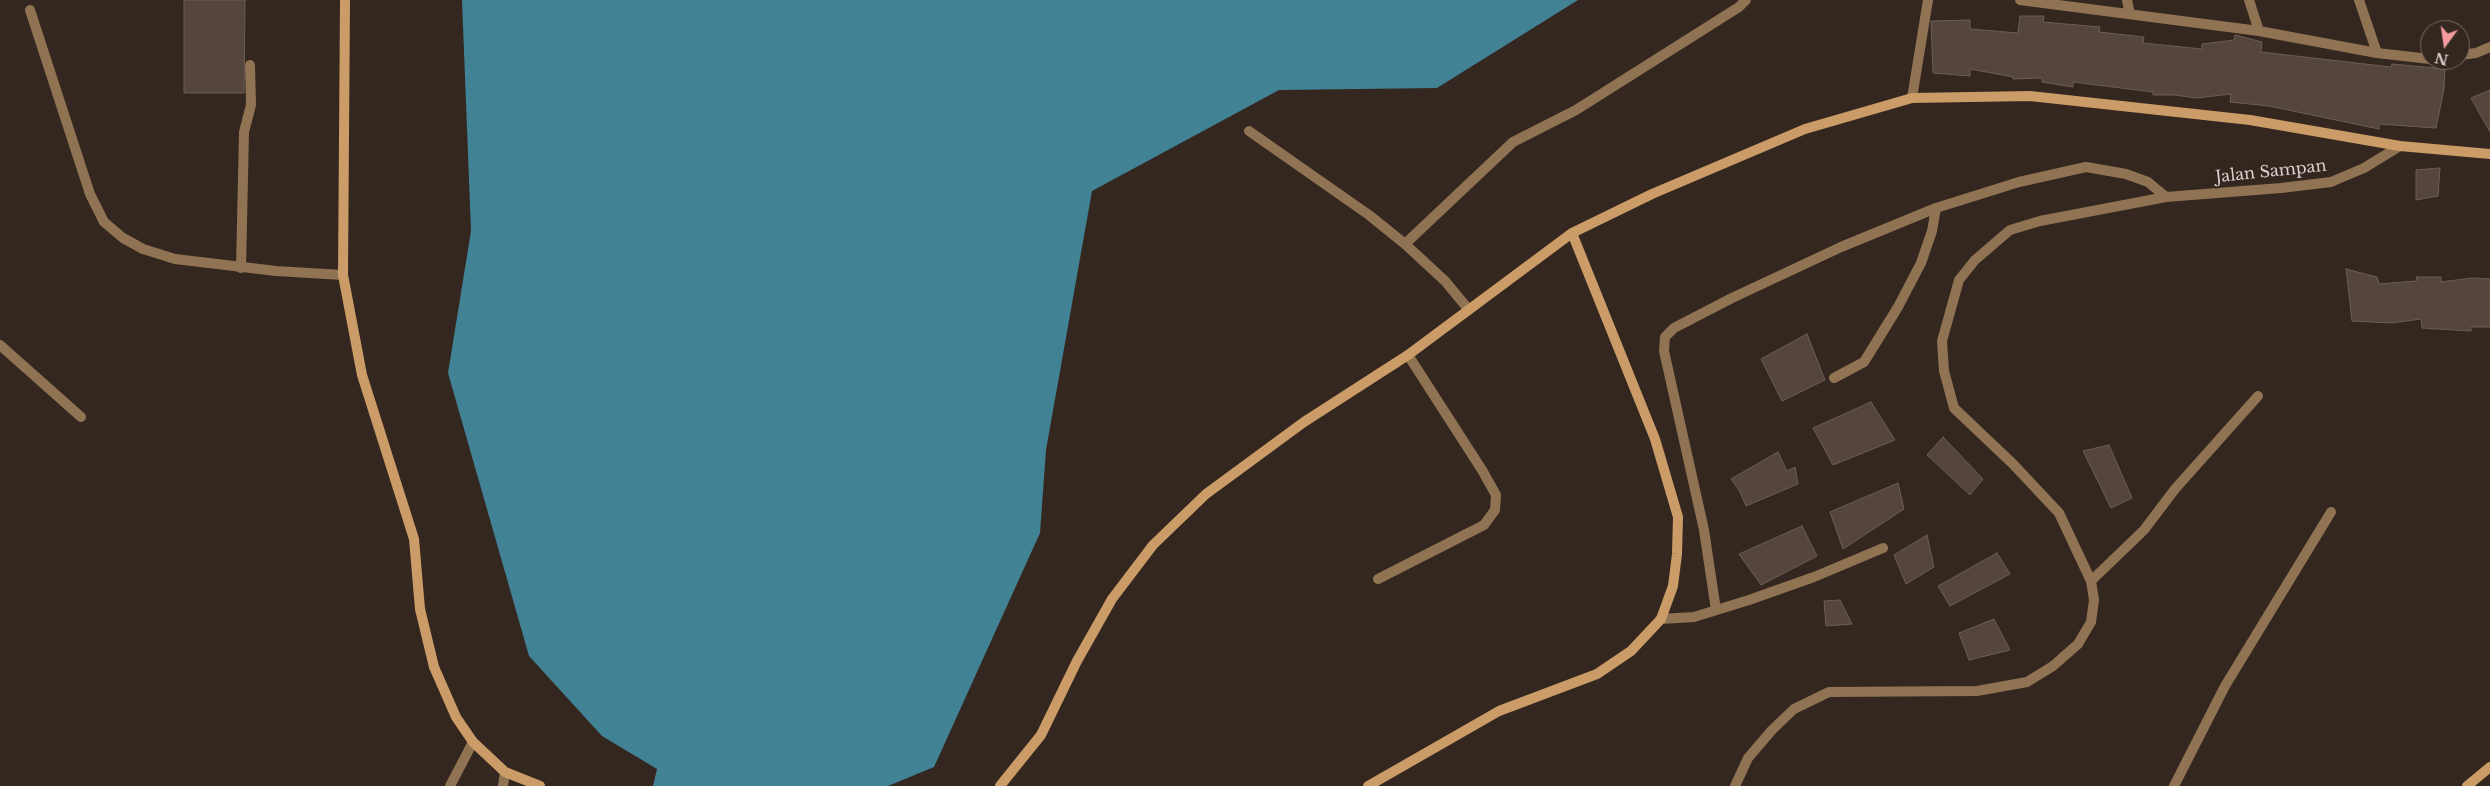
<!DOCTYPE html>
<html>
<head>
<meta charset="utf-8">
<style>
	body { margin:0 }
	#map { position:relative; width:2490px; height:786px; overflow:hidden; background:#34271f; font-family:"Libre Baskerville",serif }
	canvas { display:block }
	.north { position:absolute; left:2420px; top:20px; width:50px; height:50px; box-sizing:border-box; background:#34271f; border:1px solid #766b64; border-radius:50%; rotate:194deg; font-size:14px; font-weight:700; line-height:20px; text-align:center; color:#dad1cc }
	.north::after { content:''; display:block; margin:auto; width:18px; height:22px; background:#f49b9f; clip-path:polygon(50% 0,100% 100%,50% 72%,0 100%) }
</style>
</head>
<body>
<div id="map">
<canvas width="2490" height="786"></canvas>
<div class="north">N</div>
</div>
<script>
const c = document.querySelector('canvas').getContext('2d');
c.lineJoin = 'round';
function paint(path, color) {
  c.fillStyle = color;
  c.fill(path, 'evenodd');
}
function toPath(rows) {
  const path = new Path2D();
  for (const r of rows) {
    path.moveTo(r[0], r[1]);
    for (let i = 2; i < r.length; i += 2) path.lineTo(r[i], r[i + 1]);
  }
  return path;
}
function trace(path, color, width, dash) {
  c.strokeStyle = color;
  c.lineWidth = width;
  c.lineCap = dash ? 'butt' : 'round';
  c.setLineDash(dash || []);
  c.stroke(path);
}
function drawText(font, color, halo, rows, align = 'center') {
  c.font = font + ' "Libre Baskerville",serif';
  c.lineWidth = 4.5;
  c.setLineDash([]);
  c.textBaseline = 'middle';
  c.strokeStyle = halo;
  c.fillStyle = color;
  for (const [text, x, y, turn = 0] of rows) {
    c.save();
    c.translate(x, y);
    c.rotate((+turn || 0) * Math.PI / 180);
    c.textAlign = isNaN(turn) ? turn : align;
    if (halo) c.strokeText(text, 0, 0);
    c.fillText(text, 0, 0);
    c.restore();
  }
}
paint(toPath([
	[462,0,1578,0,1437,88,1279,90,1092,191,1046,450,1040,533,934,767,888,786,653,786,657,769,602,736,529,656,448,373,471,231]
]), '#428295');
const building = toPath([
	[184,0,245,0,244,93,184,93,184,0],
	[2020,16,2044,16,2043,22,2100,27,2099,32,2144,37,2143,43,2202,49,2202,44,2234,40,2235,35,2262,42,2261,52,2391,67,2392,64,2445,69,2444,89,2436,128,2379,124,2379,129,2269,106,2230,102,2231,94,2197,98,2174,95,2153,95,2153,92,2073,82,2073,87,2042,82,2042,78,2013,79,2013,77,1970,69,1970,76,1933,73,1931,21,1970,20,1970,29,2018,33,2020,16],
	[2490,90,2490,132,2471,98,2490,90],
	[2440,168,2438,196,2416,200,2416,170,2440,168],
	[2346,269,2377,277,2379,284,2417,281,2416,277,2441,277,2441,282,2472,278,2490,279,2490,327,2471,327,2471,331,2422,328,2421,319,2392,323,2352,321,2346,269],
	[1807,334,1825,380,1782,401,1761,359,1807,334],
	[1871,402,1895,440,1833,465,1813,428,1871,402],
	[1943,437,1983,479,1970,495,1927,455,1943,437],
	[2109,445,2132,498,2111,508,2083,451,2109,445],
	[1778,452,1787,471,1795,467,1798,484,1746,506,1740,492,1731,479,1778,452],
	[1898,483,1904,509,1843,549,1830,512,1898,483],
	[1802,526,1817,556,1761,585,1739,554,1802,526],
	[1927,535,1934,567,1906,584,1894,555,1927,535],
	[1997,553,2010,574,1950,606,1938,586,1997,553],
	[1840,600,1852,624,1826,626,1824,601,1840,600],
	[1994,619,2010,650,1969,660,1959,633,1994,619]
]);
paint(building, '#54463d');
trace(building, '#6d5e55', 1);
trace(toPath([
	[241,268,244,132,251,105,250,65],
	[503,786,505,772]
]), '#907353', 10);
trace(toPath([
	[2020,0,2259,31,2377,53,2430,59],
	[2127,0,2130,14],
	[2249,0,2259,31],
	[2359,0,2377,53],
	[30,10,90,194,104,222,123,238,143,249,175,259,276,271,343,275],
	[2460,55,2476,53,2490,47],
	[1912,98,1928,0],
	[1249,131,1369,215,1405,244,1445,281,1469,310],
	[1405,244,1513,142,1576,110,1739,7,1746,0],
	[0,345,81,417],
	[1834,378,1864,362,1898,307,1921,263,1932,231,1936,208],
	[1378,579,1484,525,1495,510,1496,495,1482,470,1408,355],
	[2091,581,2144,530,2175,489,2258,396],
	[1716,610,1704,530,1664,351,1665,337,1674,328,1732,298,1841,247,1936,208,2019,182,2086,167,2126,174,2148,182,2166,197],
	[1661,619,1694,617,1749,600,1814,577,1883,548],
	[450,786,473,742],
	[1735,786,1748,758,1772,730,1794,709,1829,692,1977,691,2027,682,2053,666,2078,644,2091,622,2094,600,2091,581,2059,513,2013,464,1954,408,1944,371,1942,341,1959,280,1975,260,2010,230,2040,221,2166,197,2281,188,2331,182,2364,168,2400,146],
	[2174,786,2225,686,2331,512]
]), '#907353', 10);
trace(toPath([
	[345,0,343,275,362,375,414,539,420,609,434,667,456,717,473,742,505,772,540,786],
	[1000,786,1041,735,1077,661,1112,599,1153,545,1206,494,1304,422,1408,355,1572,233,1652,194,1805,129,1912,98,2030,96,2250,120,2400,146,2490,154],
	[1368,786,1499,711,1597,674,1631,651,1661,619,1673,586,1677,554,1678,517,1655,439,1572,233],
	[2467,786,2490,767]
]), '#cb9c67', 10);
drawText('16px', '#dad1cc', '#34271f', [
	["Jalan Sampan",2271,172,-6]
]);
</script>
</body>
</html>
